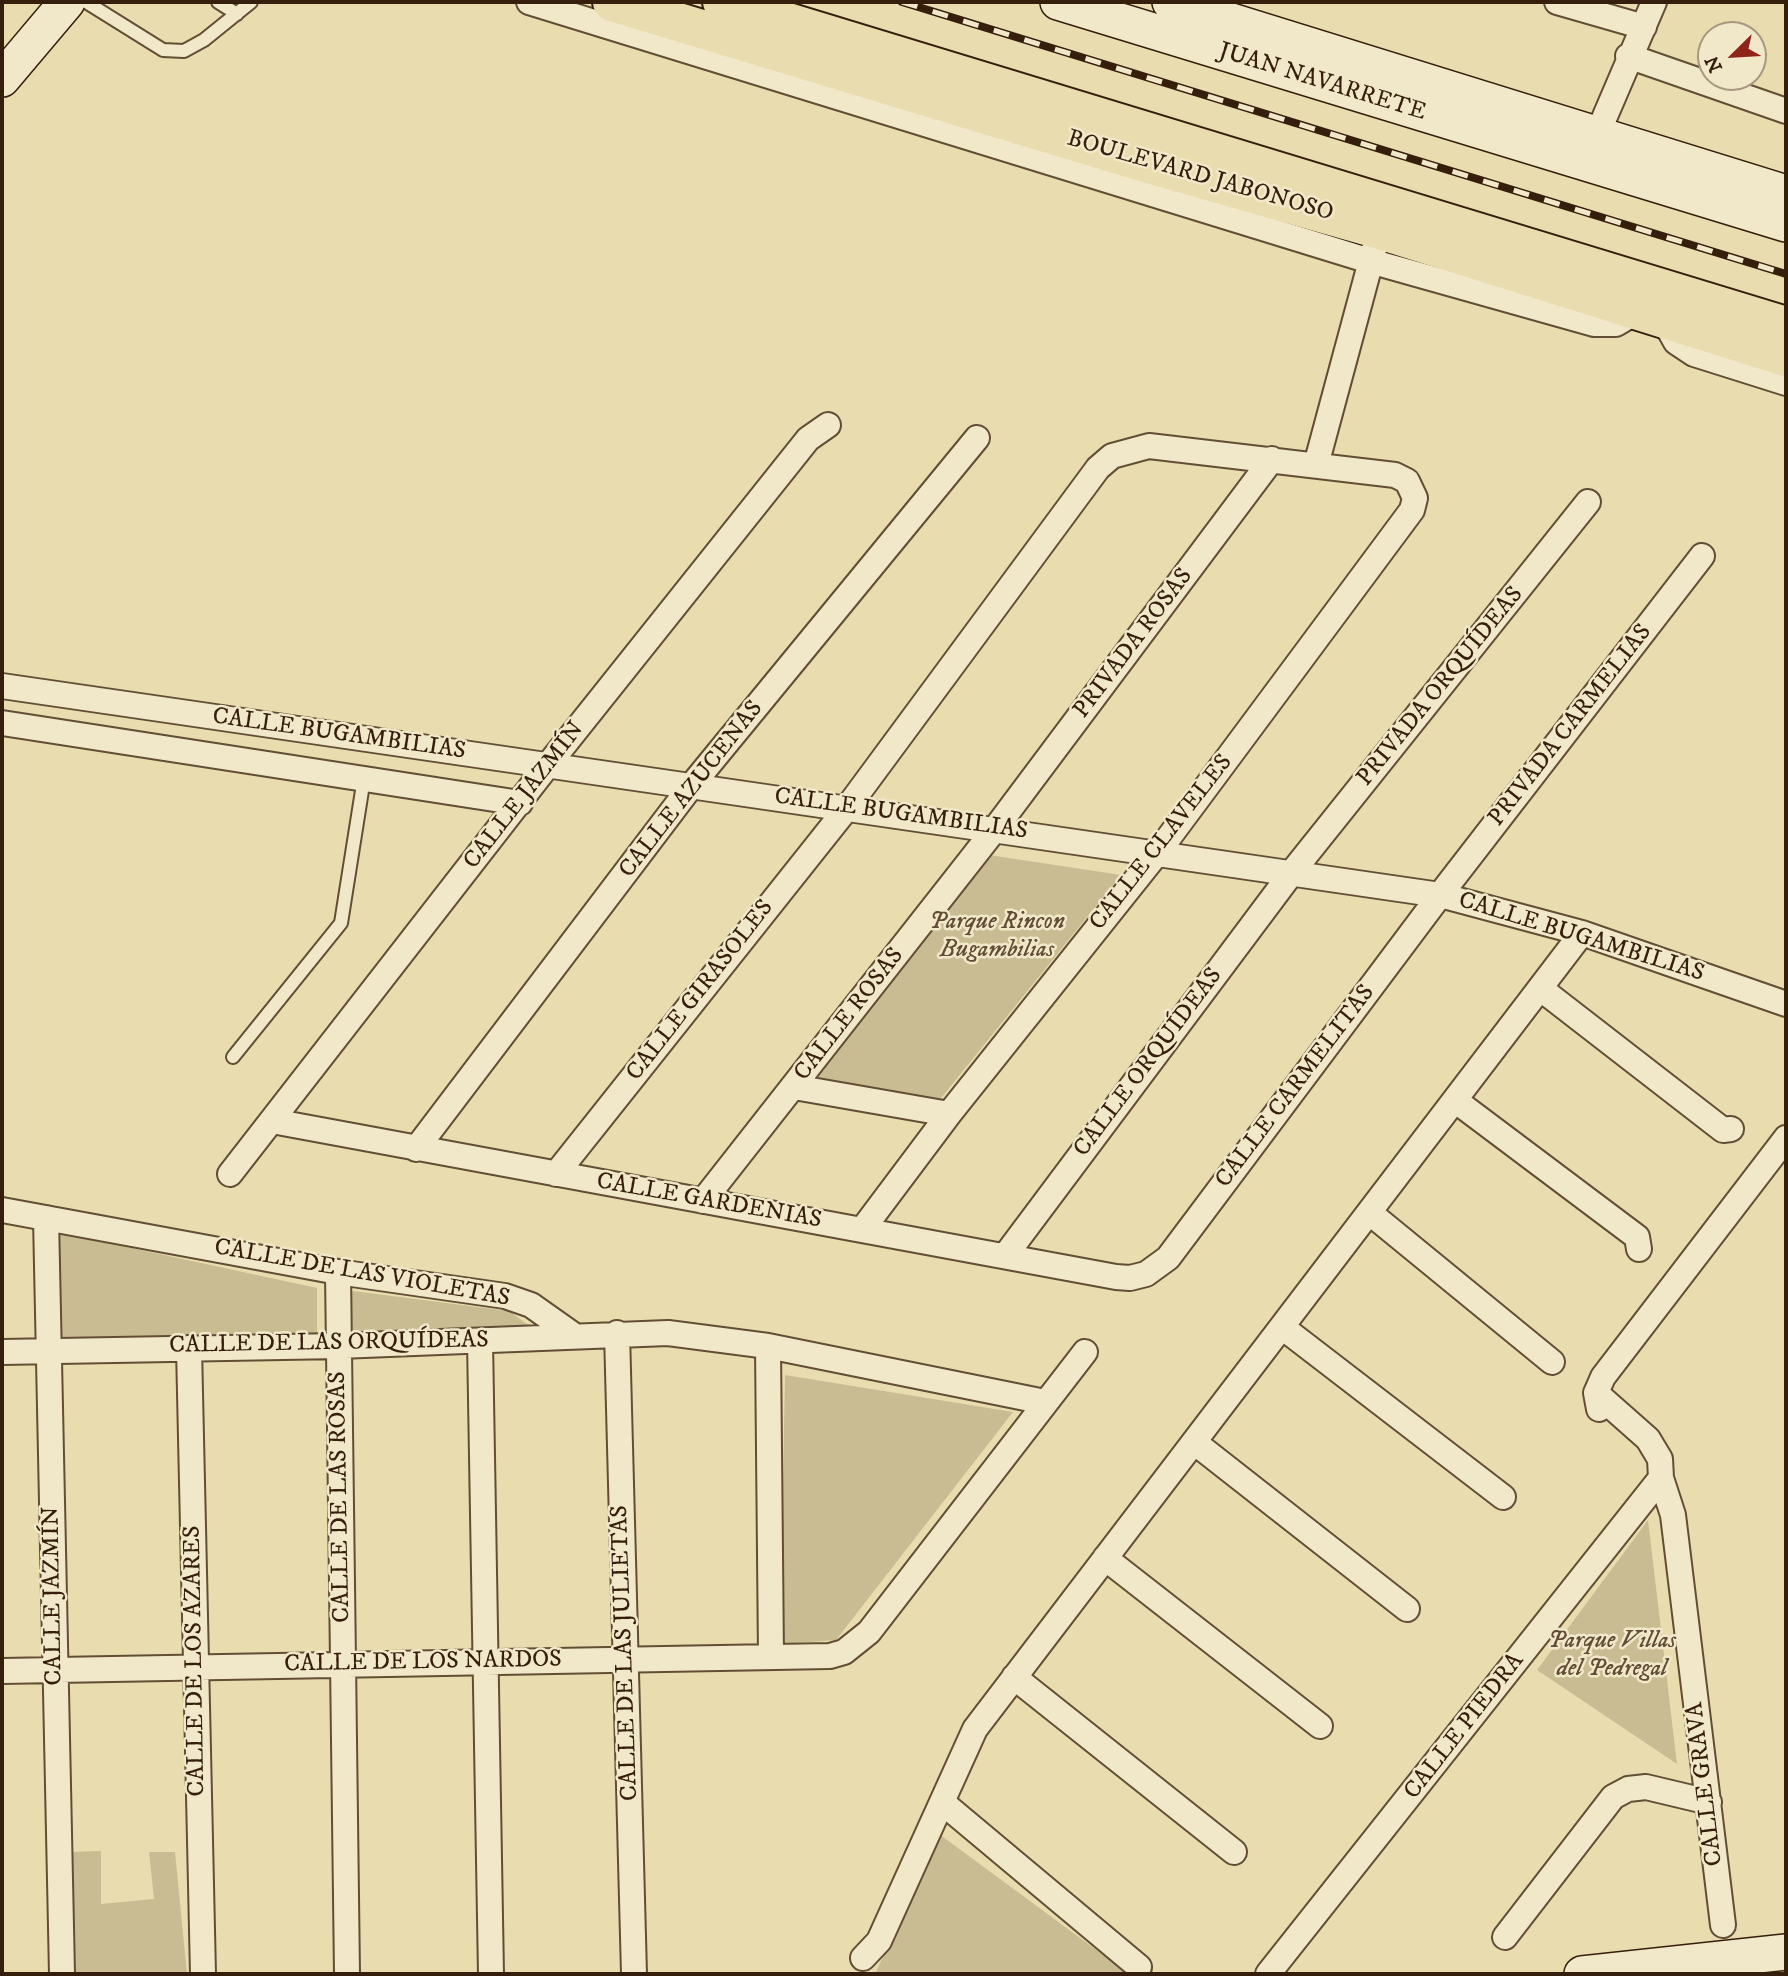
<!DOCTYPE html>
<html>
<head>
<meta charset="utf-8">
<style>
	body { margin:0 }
	#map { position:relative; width:1788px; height:1976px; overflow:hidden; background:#e9dcae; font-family:"IM FELL DW Pica",serif }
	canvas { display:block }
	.frame { position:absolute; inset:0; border:4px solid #351e0c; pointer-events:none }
	.north { position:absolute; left:1697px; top:21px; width:70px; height:70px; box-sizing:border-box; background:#f1e8ca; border:2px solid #a6977e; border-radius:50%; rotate:246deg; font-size:19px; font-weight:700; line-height:28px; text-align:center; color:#351e0c }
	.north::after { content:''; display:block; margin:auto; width:24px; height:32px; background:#8f2418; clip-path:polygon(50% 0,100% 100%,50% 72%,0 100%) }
</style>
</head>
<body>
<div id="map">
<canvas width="1788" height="1976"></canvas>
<div class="frame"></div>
<div class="north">N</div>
</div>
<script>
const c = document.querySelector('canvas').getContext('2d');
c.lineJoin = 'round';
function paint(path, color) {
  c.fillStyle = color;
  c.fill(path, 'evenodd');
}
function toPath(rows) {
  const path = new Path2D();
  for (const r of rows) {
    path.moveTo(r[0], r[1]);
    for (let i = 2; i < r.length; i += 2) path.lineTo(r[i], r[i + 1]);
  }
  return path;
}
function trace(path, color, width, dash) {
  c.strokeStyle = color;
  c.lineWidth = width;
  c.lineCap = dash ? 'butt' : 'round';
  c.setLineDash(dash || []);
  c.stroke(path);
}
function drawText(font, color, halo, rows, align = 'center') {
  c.font = font + ' "IM FELL DW Pica",serif';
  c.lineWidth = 5;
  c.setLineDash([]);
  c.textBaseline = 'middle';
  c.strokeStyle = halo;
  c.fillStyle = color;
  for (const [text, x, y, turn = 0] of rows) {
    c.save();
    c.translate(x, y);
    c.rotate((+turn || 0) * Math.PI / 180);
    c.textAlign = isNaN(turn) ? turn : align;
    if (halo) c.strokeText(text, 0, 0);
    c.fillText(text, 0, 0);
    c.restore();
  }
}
paint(toPath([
	[989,855,1121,875,938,1102,809,1079],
	[53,1231,317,1288,317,1339,58,1343],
	[345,1290,509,1311,535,1330,343,1340],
	[785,1375,1013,1412,836,1640,780,1644],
	[1648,1520,1677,1764,1537,1670],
	[939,1834,1129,1974,875,1974],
	[101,1851,101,1904,154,1899,149,1852,175,1852,187,1974,72,1974,70,1852]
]), '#cabc92');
const lane = toPath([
	[86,2,163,50,184,51,204,40,251,2],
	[218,2,237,14],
	[233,1057,341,923,364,778]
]);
const street = toPath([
	[529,2,1370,261,1594,324,1616,324,1638,311],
	[1557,2,1644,27],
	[1628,56,1786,111],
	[1591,149,1654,2],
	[1663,319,1676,342,1694,354,1786,383],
	[1316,465,1375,246],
	[2,686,1440,895,1582,933,1786,1004],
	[2,723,520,803],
	[1541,989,1723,1130,1731,1129],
	[794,1087,949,1114],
	[1456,1101,1637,1237,1639,1249],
	[272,1121,1116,1277,1130,1278,1146,1274,1168,1258,1440,895,1702,556],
	[416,1149,692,785,977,438],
	[230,1174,548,765,808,439,828,425],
	[556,1174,847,808,1098,468,1112,456,1149,446,1395,475,1407,481,1415,498,1412,510,1158,852,949,1114,862,1230],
	[703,1201,995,829,1272,459],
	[2,1210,338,1272,505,1296,531,1305,572,1334],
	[1370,1213,1552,1362],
	[46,1218,62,1974],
	[1005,1256,1293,871,1588,502],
	[338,1272,347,1974],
	[1282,1327,1503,1497],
	[617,1333,634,1974],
	[480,1341,491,1974],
	[768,1346,771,1657],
	[189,1348,203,1974],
	[2,1352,339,1346,668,1333,768,1346,1045,1402],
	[1596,1393,1648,1439,1660,1459,1661,1478,1673,1515,1723,1925],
	[1599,1409,1596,1393,1603,1377,1786,1138],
	[1194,1442,1407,1609],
	[1105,1558,1320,1726],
	[2,1671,830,1656,844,1652,869,1632,1085,1352],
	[1014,1677,1234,1852],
	[943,1803,1139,1967],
	[1505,1937,1613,1797,1628,1789,1646,1787,1709,1802],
	[863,1958,879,1941,975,1729,1582,933],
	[1268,1974,1661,1478]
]);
const secondary = toPath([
	[1058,2,1786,224],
	[1170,2,1786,193],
	[2,79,67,2],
	[1582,1974,1786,1952]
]);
const primary = toPath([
	[612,2,1152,165,1380,230,1786,357],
	[722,2,1786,326]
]);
trace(lane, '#624e34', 16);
trace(street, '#624e34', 28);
trace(secondary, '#351e0c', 38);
trace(primary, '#351e0c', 42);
trace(lane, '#f1e8ca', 12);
trace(street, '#f1e8ca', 24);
trace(secondary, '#f1e8ca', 35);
trace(primary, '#e9dcae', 38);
const rail = toPath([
	[902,2,1786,274]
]);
trace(rail, '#351e0c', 8);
trace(rail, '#f1e8ca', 5, [16]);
drawText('24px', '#351e0c', '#f1e8ca', [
	["JUAN NAVARRETE",1322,83,17],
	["BOULEVARD JABONOSO",1200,177,16],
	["PRIVADA ROSAS",1134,644,-53],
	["PRIVADA ORQUÍDEAS",1441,687,-51],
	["PRIVADA CARMELIAS",1571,726,-52],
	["CALLE BUGAMBILIAS",339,735,8],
	["CALLE AZUCENAS",692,790,-52],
	["CALLE JAZMÍN",525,796,-52],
	["CALLE BUGAMBILIAS",901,815,8],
	["CALLE CLAVELES",1162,843,-52],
	["CALLE BUGAMBILIAS",1581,938,17],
	["CALLE GIRASOLES",701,991,-52],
	["CALLE ROSAS",850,1015,-52],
	["CALLE ORQUÍDEAS",1149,1063,-53],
	["CALLE CARMELITAS",1296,1087,-53],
	["CALLE GARDENIAS",709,1202,10],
	["CALLE DE LAS VIOLETAS",362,1274,10],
	["CALLE DE LAS ORQUÍDEAS",329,1344,-1],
	["CALLE DE LAS ROSAS",341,1497,-91],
	["CALLE JAZMÍN",54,1596,-91],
	["CALLE DE LAS JULIETAS",626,1653,-92],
	["CALLE DE LOS AZARES",196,1661,-91],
	["CALLE DE LOS NARDOS",423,1663,-1],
	["CALLE PIEDRA",1465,1727,-52],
	["CALLE GRAVA",1706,1784,-97]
]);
drawText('italic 24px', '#624d34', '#f1e8ca', [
	["Parque Rincon",997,923],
	["Bugambilias",997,951],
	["Parque Villas",1612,1642],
	["del Pedregal",1612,1670]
]);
</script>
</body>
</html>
